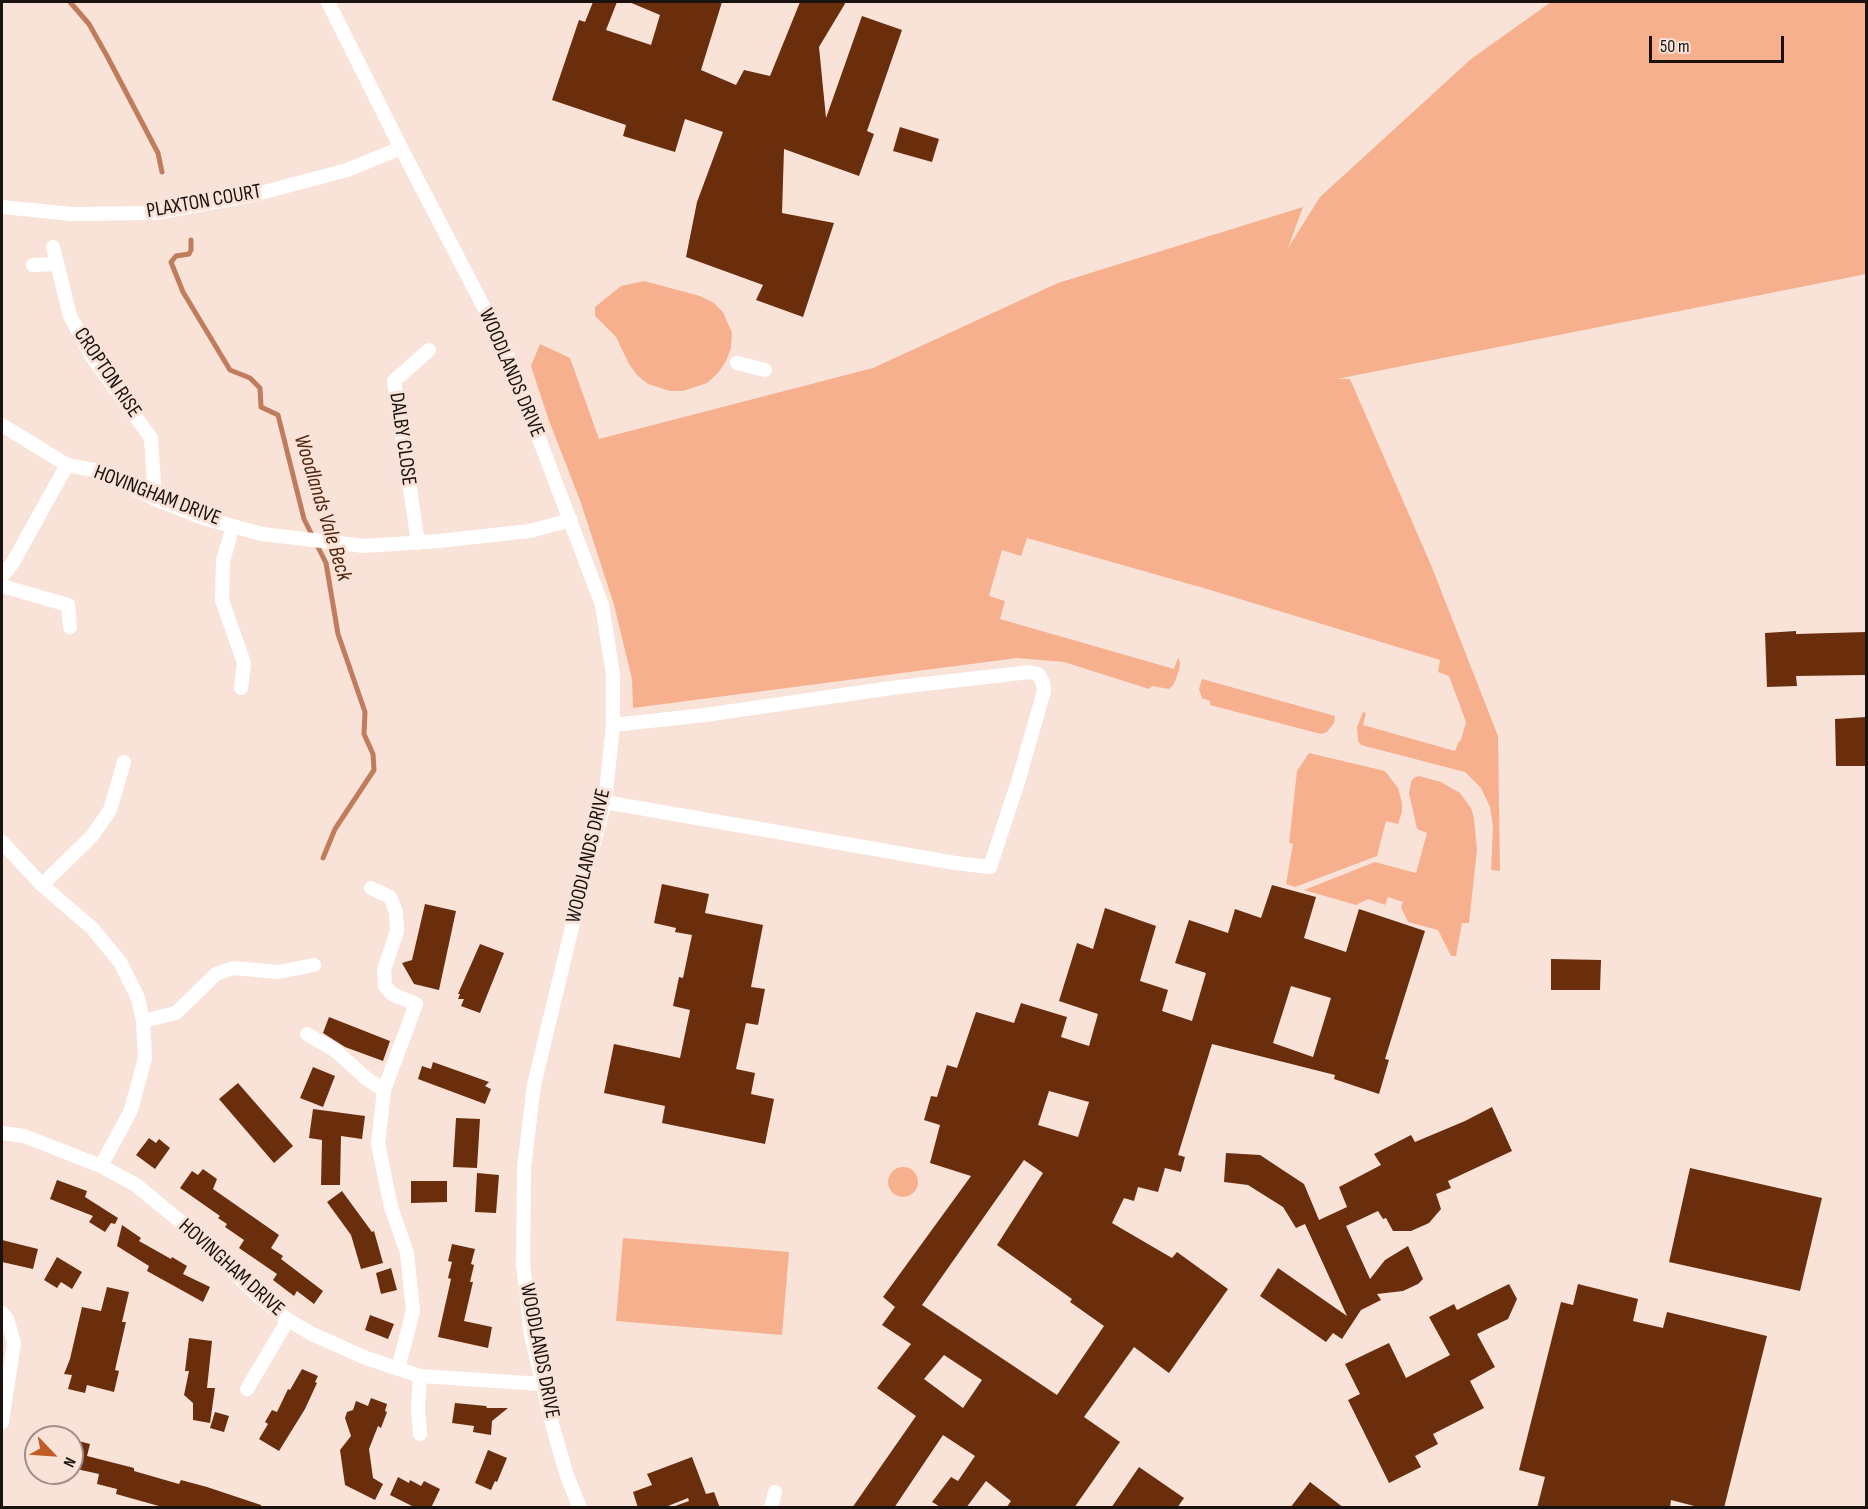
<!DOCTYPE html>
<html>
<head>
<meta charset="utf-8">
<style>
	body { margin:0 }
	#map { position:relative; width:1868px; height:1509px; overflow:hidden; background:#f9e3d9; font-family:"Sofia Sans Condensed",sans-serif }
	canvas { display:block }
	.frame { position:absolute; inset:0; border:3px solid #19120f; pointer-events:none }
	.north { position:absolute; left:24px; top:1425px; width:60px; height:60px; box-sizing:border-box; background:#f9e3d9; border:2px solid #9f8f88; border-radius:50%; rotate:115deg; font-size:16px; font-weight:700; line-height:24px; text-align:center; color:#19120f }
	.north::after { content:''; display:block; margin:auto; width:21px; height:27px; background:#c05c26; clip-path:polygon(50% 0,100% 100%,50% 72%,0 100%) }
	.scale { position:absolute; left:1649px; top:36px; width:135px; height:27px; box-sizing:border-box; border:3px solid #19120f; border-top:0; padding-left:8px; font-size:18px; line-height:21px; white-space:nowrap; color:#19120f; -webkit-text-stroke:4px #f9e3d9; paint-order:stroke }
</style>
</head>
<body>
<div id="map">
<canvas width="1868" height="1509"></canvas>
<div class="frame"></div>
<div class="north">N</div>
<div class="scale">50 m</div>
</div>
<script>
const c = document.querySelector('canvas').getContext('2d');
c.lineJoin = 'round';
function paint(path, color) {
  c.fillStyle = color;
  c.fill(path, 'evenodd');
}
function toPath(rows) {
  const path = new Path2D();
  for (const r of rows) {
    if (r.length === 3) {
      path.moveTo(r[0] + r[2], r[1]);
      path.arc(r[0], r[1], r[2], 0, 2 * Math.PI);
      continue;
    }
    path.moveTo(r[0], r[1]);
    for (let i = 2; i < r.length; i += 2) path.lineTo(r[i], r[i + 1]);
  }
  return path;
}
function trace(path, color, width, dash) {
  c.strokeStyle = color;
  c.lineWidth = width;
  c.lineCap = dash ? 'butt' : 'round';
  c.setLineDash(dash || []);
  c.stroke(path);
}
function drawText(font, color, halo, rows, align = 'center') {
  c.font = font + ' "Sofia Sans Condensed",sans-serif';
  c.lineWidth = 6;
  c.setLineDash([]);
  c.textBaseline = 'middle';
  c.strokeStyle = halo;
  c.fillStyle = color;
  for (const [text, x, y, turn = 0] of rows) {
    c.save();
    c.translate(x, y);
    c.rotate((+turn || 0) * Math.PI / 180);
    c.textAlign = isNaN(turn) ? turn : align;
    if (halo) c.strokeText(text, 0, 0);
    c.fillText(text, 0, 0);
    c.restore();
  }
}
paint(toPath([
	[1551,2,1866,2,1866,274,1337,379,1350,379,1431,565,1498,736,1500,871,1491,870,1493,826,1490,807,1481,788,1465,772,1361,745,1358,741,1357,727,1363,712,1366,713,1363,725,1455,751,1459,741,1461,740,1466,722,1449,676,1438,672,1440,660,1207,589,1027,538,1021,556,1002,550,989,596,1005,601,1000,619,1174,669,1178,658,1180,662,1179,670,1174,684,1169,689,1152,686,1149,689,1064,662,1017,658,633,708,632,679,614,605,581,503,548,418,531,366,540,344,570,358,599,439,873,368,1058,283,1303,207,1288,248,1320,197,1471,59],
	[644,281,700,296,714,303,723,312,732,333,731,348,726,361,718,373,707,383,683,391,670,391,648,384,638,376,629,364,616,337,595,316,595,307,621,286],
	[1202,679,1335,716,1334,723,1327,732,1321,734,1210,705,1210,701,1202,698,1199,689],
	[1309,753,1385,771,1398,788,1402,803,1402,812,1398,824,1386,821,1377,856,1295,887,1286,884,1293,844,1289,843,1297,771],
	[1419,776,1441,782,1460,793,1471,808,1474,818,1477,850,1469,923,1462,923,1456,956,1451,956,1438,930,1408,922,1401,907,1403,902,1388,897,1385,905,1368,899,1356,905,1304,890,1375,862,1416,873,1427,833,1417,829,1409,793,1411,782,1414,778],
	[903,1182,15],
	[623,1238,789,1252,782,1335,616,1321]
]), '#f7b08e');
trace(toPath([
	[70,2,89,24,107,56,158,153,162,172],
	[191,240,191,250,189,254,176,256,171,262,183,292,230,370,250,378,260,388,261,407,278,415,304,519,326,563,338,634,365,712,364,734,373,754,374,770,335,829,323,858]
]), '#c07d5d', 5);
paint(toPath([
	[593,2,617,2,606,30,651,45,660,15,629,2,722,2,701,70,736,85,744,70,770,76,800,2,846,2,819,47,826,118,862,16,902,30,867,131,874,134,859,176,784,149,782,213,834,223,803,317,756,300,763,285,686,257,697,202,723,132,685,119,675,152,623,136,626,125,552,100,579,20,585,22],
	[900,127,939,139,932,162,893,151],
	[1796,631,1796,634,1866,632,1866,675,1796,676,1797,686,1767,687,1765,633],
	[1866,717,1866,766,1836,766,1835,719],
	[662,884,709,894,705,913,763,925,751,987,765,989,758,1025,746,1023,736,1069,755,1073,751,1094,774,1099,765,1144,662,1123,665,1106,604,1093,614,1044,680,1058,690,1010,673,1006,679,977,683,978,692,935,675,932,676,928,654,923],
	[1272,885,1316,897,1304,938,1346,952,1359,909,1425,931,1385,1059,1389,1060,1379,1094,1334,1079,1335,1075,1212,1044,1178,1155,1185,1157,1181,1172,1165,1168,1158,1192,1138,1187,1134,1201,1124,1198,1112,1223,1172,1258,1177,1252,1228,1289,1169,1373,1134,1347,1084,1417,1120,1442,1074,1508,1006,1508,1011,1501,986,1481,966,1508,942,1508,932,1502,951,1477,958,1481,975,1456,943,1435,894,1508,852,1508,916,1416,877,1388,911,1344,882,1325,895,1307,883,1297,971,1176,930,1163,940,1125,924,1120,931,1096,937,1097,947,1065,957,1068,976,1012,1014,1023,1021,1003,1067,1017,1061,1037,1089,1046,1098,1014,1059,1001,1077,943,1093,949,1105,908,1156,926,1140,981,1168,990,1162,1011,1192,1021,1206,973,1175,963,1189,920,1228,933,1235,909,1261,918],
	[1291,986,1331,998,1313,1057,1273,1043],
	[1049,1091,1089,1102,1078,1137,1038,1125],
	[1024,1160,1043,1173,997,1245,1072,1299,1070,1302,1104,1326,1057,1395,922,1305],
	[944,1355,982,1380,963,1408,924,1379],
	[425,904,456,911,439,990,414,984,402,963,412,960],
	[480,944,504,953,480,1013,461,1006,464,999,458,999,460,994,458,994],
	[1551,959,1601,960,1600,990,1551,990],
	[329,1017,390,1041,383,1061,345,1047,323,1033],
	[433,1062,489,1082,485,1086,491,1089,485,1104,418,1079,422,1066,431,1069],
	[313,1067,335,1076,323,1107,300,1098],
	[238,1083,293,1146,274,1163,219,1099],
	[1492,1107,1512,1151,1448,1181,1451,1188,1436,1194,1441,1209,1429,1223,1411,1231,1393,1231,1386,1218,1383,1219,1378,1211,1346,1226,1370,1279,1385,1260,1408,1246,1423,1279,1418,1284,1403,1291,1377,1294,1381,1300,1361,1310,1342,1339,1333,1333,1326,1342,1260,1296,1278,1268,1347,1316,1305,1224,1296,1228,1283,1207,1248,1185,1224,1182,1226,1153,1260,1155,1304,1184,1319,1220,1347,1207,1339,1187,1381,1165,1374,1154,1411,1135,1415,1142,1465,1121],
	[313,1109,365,1116,362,1139,341,1136,340,1185,321,1185,322,1140,309,1138],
	[456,1118,480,1119,477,1168,453,1167],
	[149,1138,156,1143,159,1139,170,1148,155,1169,136,1155],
	[1690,1168,1822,1198,1800,1291,1669,1262],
	[203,1169,217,1179,213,1189,279,1235,271,1248,283,1256,281,1259,323,1291,314,1304,297,1291,294,1296,273,1280,277,1274,239,1248,244,1240,225,1227,227,1224,218,1218,220,1216,180,1188,192,1171,198,1175],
	[477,1173,499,1175,496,1213,475,1212],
	[57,1180,87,1191,85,1197,118,1218,115,1224,111,1223,105,1232,89,1222,93,1216,50,1199],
	[411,1181,447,1181,447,1202,411,1203],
	[342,1191,372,1232,374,1231,383,1263,361,1269,351,1235,327,1202],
	[122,1225,141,1238,139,1241,171,1259,172,1257,187,1266,183,1274,210,1287,203,1302,147,1271,149,1266,117,1246],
	[2,1240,38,1249,33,1269,2,1262],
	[452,1244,475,1249,471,1264,474,1265,470,1282,473,1282,464,1321,492,1327,488,1348,438,1337,451,1279,448,1278,452,1262,448,1261],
	[57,1257,82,1272,72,1289,61,1282,57,1288,44,1280],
	[391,1268,397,1290,381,1294,376,1273],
	[1509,1284,1517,1299,1508,1319,1477,1334,1495,1367,1470,1381,1484,1408,1433,1434,1438,1444,1415,1456,1421,1467,1389,1483,1348,1400,1360,1394,1345,1364,1389,1343,1406,1378,1450,1355,1429,1317,1454,1304,1457,1310],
	[1578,1284,1638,1299,1633,1321,1663,1328,1667,1312,1767,1336,1724,1508,1702,1508,1671,1500,1670,1508,1537,1508,1545,1477,1519,1470,1561,1302,1573,1305],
	[107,1287,129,1292,122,1322,126,1322,115,1370,119,1371,114,1392,87,1385,85,1393,68,1389,72,1375,64,1374,70,1359,82,1307,101,1311],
	[370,1315,394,1324,388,1339,365,1330],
	[189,1338,212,1341,207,1388,215,1388,210,1423,193,1420,193,1403,184,1395,189,1371,185,1371],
	[302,1369,318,1376,315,1382,317,1383,305,1409,279,1451,259,1439,268,1424,265,1422,272,1410,277,1412,288,1389,290,1390],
	[371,1398,387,1404,385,1411,387,1412,381,1428,378,1426,369,1449,373,1478,383,1484,375,1500,345,1485,340,1450,351,1436,345,1418,347,1412,353,1410,356,1401,368,1406],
	[455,1403,486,1406,487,1408,508,1408,492,1421,491,1435,473,1432,474,1426,452,1423],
	[215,1412,229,1416,224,1432,210,1428],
	[75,1440,90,1444,87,1456,134,1468,134,1471,179,1484,181,1480,207,1487,261,1505,261,1508,166,1508,116,1494,117,1489,97,1484,99,1474,72,1468,72,1453],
	[488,1450,507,1458,497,1482,495,1481,491,1490,475,1483],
	[692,1457,706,1494,714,1492,720,1508,675,1508,675,1506,689,1501,688,1498,663,1508,638,1508,633,1492,652,1485,647,1474],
	[1139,1467,1184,1498,1177,1508,1111,1508],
	[398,1477,409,1483,410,1480,421,1486,424,1481,440,1489,431,1508,416,1508,390,1495],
	[1310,1482,1344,1508,1290,1508]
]), '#6a2e0d');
trace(toPath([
	[328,2,401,148,504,346,602,605,613,675,613,725,605,802,579,898,534,1085,524,1168,523,1264,531,1335,552,1424,567,1476,580,1508],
	[2,207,72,214,156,213,253,195,347,170,401,148],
	[53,247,70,316,92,357,151,438,155,499],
	[33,265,57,264],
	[737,363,765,370],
	[2,425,67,465,99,471,155,499,203,518,262,534,364,546,439,541,530,531,571,520],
	[233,526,223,561,222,600,244,663,241,688],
	[418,543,394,381,429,350],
	[2,576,12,564,67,465],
	[2,586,68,605,70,627],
	[605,802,955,863,990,867,1018,782,1044,691,1043,683,1038,674,1029,672,891,688,705,715,613,725],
	[2,842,42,885,92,928,120,962,138,998,143,1021,145,1058,131,1110,101,1166],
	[42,885,92,836,110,810,124,762],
	[371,888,390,897,396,912,397,931,384,970,385,986,392,994,416,1004,384,1090],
	[143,1021,176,1013,216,974,233,968,278,972,314,965],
	[307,1034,336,1051,367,1079,384,1090,378,1144,391,1207,407,1253,413,1311,398,1369],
	[2,1133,24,1136,101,1166,136,1185,187,1227,258,1296,288,1320,312,1334,366,1358,420,1376,542,1384],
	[2,1313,7,1319,14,1343,2,1422],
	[247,1389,288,1320],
	[420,1434,418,1409,420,1376],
	[771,1508,775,1492]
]), '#fff', 14);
drawText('21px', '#19120f', '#f9e3d9', [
	["PLAXTON COURT",204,202,-10],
	["CROPTON RISE",107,373,56],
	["WOODLANDS DRIVE",511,373,67],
	["DALBY CLOSE",402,439,82],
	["HOVINGHAM DRIVE",157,496,21],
	["WOODLANDS DRIVE",589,856,-77],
	["HOVINGHAM DRIVE",231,1268,42],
	["WOODLANDS DRIVE",539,1351,79]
]);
drawText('italic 22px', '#52250d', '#f9e3d9', [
	["Woodlands Vale Beck",322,508,73]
]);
</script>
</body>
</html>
